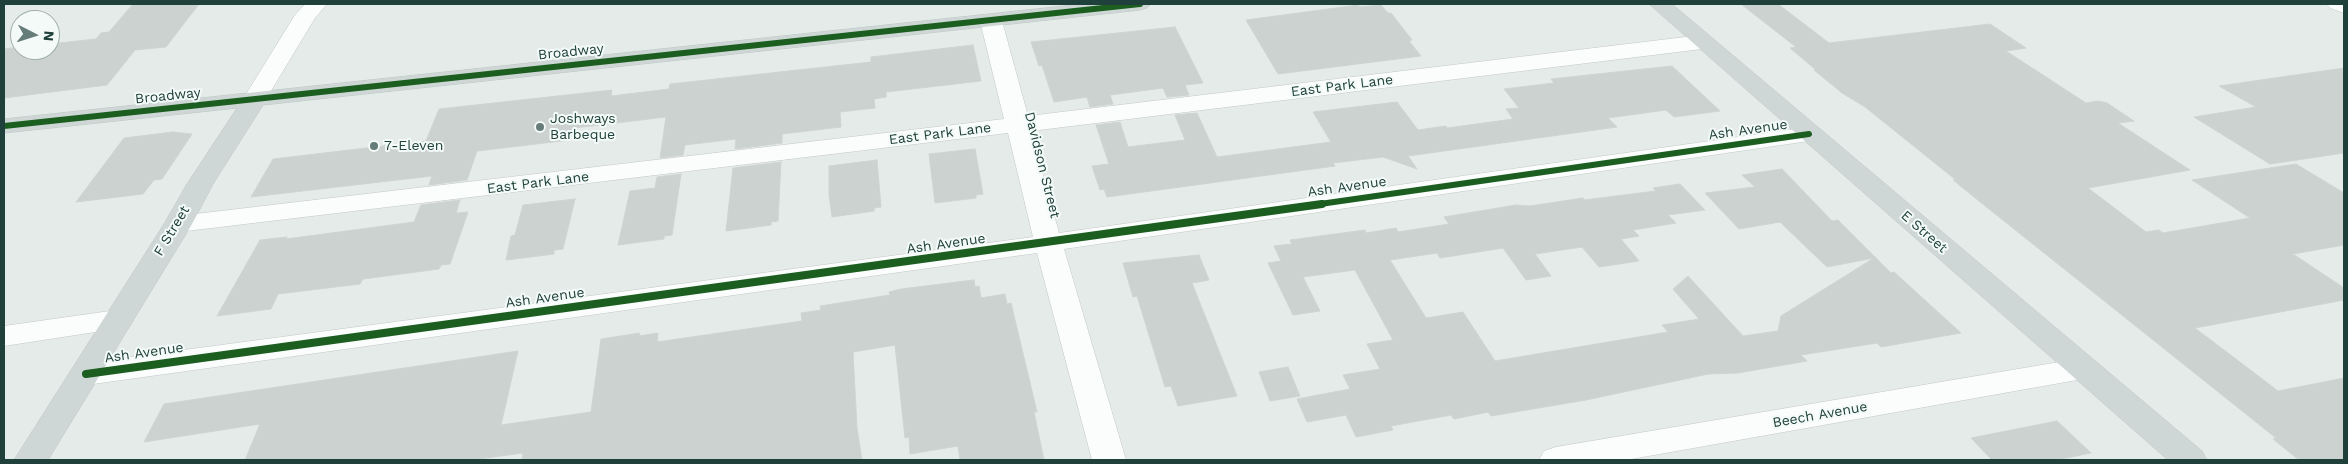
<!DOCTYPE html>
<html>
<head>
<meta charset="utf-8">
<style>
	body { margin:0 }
	#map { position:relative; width:2348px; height:464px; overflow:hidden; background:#e5ebe9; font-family:"Work Sans",sans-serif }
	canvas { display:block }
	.frame { position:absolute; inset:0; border:5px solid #20413b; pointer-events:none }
	.north { position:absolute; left:10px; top:10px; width:50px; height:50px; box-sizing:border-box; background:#f3faf7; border:1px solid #9fb0ac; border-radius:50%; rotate:95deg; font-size:14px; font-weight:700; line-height:20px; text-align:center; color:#20413b }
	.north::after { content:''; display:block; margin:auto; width:18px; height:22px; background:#657c78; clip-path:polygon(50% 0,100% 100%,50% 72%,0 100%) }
</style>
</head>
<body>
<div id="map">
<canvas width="2348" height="464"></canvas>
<div class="frame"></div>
<div class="north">N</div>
</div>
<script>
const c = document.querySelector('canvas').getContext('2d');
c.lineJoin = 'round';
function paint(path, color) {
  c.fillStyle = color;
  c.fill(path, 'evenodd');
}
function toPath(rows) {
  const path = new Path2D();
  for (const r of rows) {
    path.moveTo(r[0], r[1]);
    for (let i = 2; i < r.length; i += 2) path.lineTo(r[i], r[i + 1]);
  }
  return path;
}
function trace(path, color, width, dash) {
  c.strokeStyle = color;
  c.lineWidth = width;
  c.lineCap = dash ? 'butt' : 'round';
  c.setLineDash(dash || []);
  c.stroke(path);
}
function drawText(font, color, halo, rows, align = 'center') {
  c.font = font + ' "Work Sans",sans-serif';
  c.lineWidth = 4;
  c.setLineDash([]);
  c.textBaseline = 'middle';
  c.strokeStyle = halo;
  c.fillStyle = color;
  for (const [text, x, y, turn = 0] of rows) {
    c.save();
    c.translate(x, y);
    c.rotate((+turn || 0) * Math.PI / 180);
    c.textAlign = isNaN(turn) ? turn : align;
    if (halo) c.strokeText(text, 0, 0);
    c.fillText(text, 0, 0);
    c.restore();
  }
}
const building = toPath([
	[133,4,199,4,166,47,135,50,107,85,4,98,4,49,20,47,20,50,50,50,50,44,96,39,101,33,109,32,133,4],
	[1741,4,1778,4,1829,43,1990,24,2026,48,2006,51,2086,103,2098,101,2107,103,2134,121,2118,123,2190,170,2088,188,2146,232,2159,230,2163,233,2250,218,2192,180,2296,164,2344,193,2344,245,2293,254,2344,288,2344,300,2195,328,2278,391,2344,378,2344,460,2299,460,2273,439,2276,438,1979,201,1953,180,1956,180,1865,107,1842,93,1814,70,1816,70,1790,48,1796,47,1741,4],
	[1358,5,1360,7,1381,5,1388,13,1391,13,1412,40,1409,41,1421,56,1278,74,1246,20,1358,5],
	[1175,27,1203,83,1185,85,1189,95,1167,97,1163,88,1110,95,1113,104,1090,107,1087,97,1054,102,1042,65,1039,66,1031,42,1175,27],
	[973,45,981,81,886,92,886,97,874,99,875,108,840,112,841,127,782,134,782,143,735,149,736,139,685,145,683,155,660,158,666,117,574,128,570,140,477,151,467,180,429,185,432,176,251,197,273,159,426,141,439,109,612,90,611,96,669,89,670,84,871,62,871,57,973,45],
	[1672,66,1720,111,1674,117,1666,110,1608,118,1617,127,1408,156,1417,169,1383,157,1333,163,1335,166,1107,197,1104,189,1100,190,1092,166,1109,164,1096,125,1120,122,1128,147,1185,140,1175,115,1197,113,1217,157,1331,142,1313,112,1397,102,1418,130,1446,126,1447,128,1513,119,1506,109,1519,108,1504,89,1554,83,1551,79,1672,66],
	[2344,68,2344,153,2270,164,2194,117,2256,107,2219,86,2344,68],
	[173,132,192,134,162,179,154,180,143,194,76,202,124,138,173,132],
	[975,149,983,194,976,195,976,198,935,203,929,154,975,149],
	[877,160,881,207,874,208,874,211,832,217,829,195,829,166,877,160],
	[781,162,778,221,771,222,771,225,726,231,733,168,781,162],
	[1782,169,1832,221,1838,220,1891,273,1894,272,1961,333,1881,347,1877,343,1801,355,1807,361,1738,373,1708,374,1586,400,1491,416,1488,412,1454,419,1451,415,1391,426,1393,430,1356,437,1346,415,1307,422,1297,399,1350,389,1343,375,1380,369,1367,344,1393,340,1355,270,1303,277,1320,311,1293,315,1268,263,1281,261,1274,246,1292,244,1290,240,1365,230,1366,233,1396,228,1398,232,1449,224,1444,217,1516,205,1530,206,1583,198,1584,200,1656,191,1653,188,1680,184,1705,210,1668,215,1676,223,1633,230,1639,236,1621,239,1639,261,1599,267,1582,247,1535,254,1551,276,1526,280,1503,248,1440,258,1437,253,1390,260,1426,318,1463,312,1495,361,1668,332,1662,325,1699,319,1673,289,1688,276,1743,336,1778,331,1781,316,1874,258,1827,267,1780,222,1739,229,1705,193,1755,187,1742,175,1782,169],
	[681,174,672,235,664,236,664,239,618,245,630,191,655,188,657,177,681,174],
	[575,199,563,249,554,250,554,254,506,260,511,236,515,235,523,205,575,199],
	[460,200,456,213,468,212,450,264,441,265,439,269,363,279,360,284,278,294,271,309,217,316,260,240,287,237,286,239,414,222,421,205,460,200],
	[1199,255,1209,280,1192,283,1237,396,1178,406,1171,386,1165,387,1137,296,1133,297,1123,263,1199,255],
	[974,280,975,287,979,286,981,298,1005,294,1007,304,1011,303,1037,412,1034,412,1044,460,960,460,958,446,910,454,909,437,905,438,895,345,853,352,857,428,862,460,522,460,523,453,471,460,245,460,260,424,144,442,164,404,518,351,501,425,591,412,601,339,640,333,639,336,658,333,657,342,802,321,801,313,821,310,820,306,890,295,889,292,901,289,974,280],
	[1288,367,1300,396,1270,401,1259,372,1288,367],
	[2057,421,2091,453,2056,460,1992,460,1971,438,2057,421]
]);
paint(building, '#ccd2d0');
trace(building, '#ced4d2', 1);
const minor = toPath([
	[305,4,327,4,315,18,263,104,255,106,247,104,243,99,295,15,305,4],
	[2327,4,2344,4,2344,13,2330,8,2327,4],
	[991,15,999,16,1002,21,1028,116,1702,35,1710,37,1713,42,1710,47,1702,49,1031,131,1059,233,1809,127,1818,129,1821,134,1818,139,1809,141,1064,249,1126,460,1092,460,1037,253,86,385,75,382,70,374,75,366,86,363,1033,237,1008,133,178,232,168,230,164,224,168,218,178,216,1004,119,980,21,983,16,991,15],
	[117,310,128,313,132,320,128,327,4,346,4,326,117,310],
	[2083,358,2094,361,2099,369,2094,377,1626,460,1539,460,1544,451,1556,447,2083,358]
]);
const major = toPath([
	[1083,4,1151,4,1147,8,1140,10,263,105,213,184,192,224,48,460,14,460,164,224,187,184,237,108,4,133,4,119,1083,4],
	[1649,4,1672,4,2202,451,2207,460,2168,460,1649,4]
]);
trace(minor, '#c2c8c6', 1);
trace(major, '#bcc7c5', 1);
paint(minor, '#fbfcfc');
paint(major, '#ced7d5');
trace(toPath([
	[4,126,1140,4],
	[1313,205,1809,134]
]), '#1b5e20', 6);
trace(toPath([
	[86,374,1322,204]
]), '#1b5e20', 8);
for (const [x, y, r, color] of [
	[540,127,5,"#657c78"],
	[374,146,5,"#657c78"]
]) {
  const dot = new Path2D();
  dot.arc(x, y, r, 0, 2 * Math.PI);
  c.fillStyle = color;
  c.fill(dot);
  trace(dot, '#f3faf7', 2);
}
drawText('14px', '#20413b', '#f3faf7', [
	["Broadway",571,52,-6],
	["East Park Lane",1342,86,-7],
	["Broadway",168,96,-6],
	["Ash Avenue",1748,130,-8],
	["East Park Lane",940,134,-7],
	["Davidson Street",1042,165,76],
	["East Park Lane",538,183,-7],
	["Ash Avenue",1347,187,-8],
	["F Street",172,231,-59],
	["E Street",1924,232,41],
	["Ash Avenue",946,244,-8],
	["Ash Avenue",545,298,-8],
	["Ash Avenue",144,353,-8],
	["Beech Avenue",1820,415,-10]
]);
drawText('14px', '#20413b', '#f3faf7', [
	["Joshways",550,119],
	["Barbeque",550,135],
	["7-Eleven",384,146]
], 'left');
</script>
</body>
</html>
